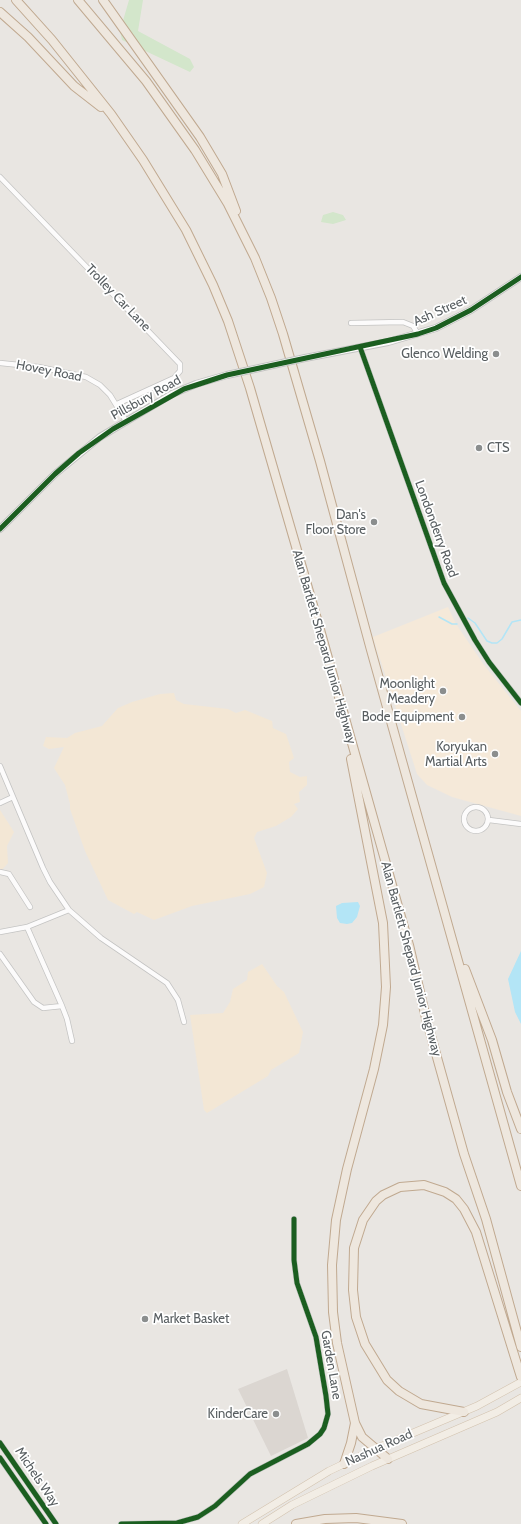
<!DOCTYPE html>
<html>
<head>
<meta charset="utf-8">
<style>
	body { margin:0 }
	canvas { display:block; background:#e9e6e2 }
</style>
</head>
<body>
<canvas width="521" height="1524"></canvas>
<script>
const c = document.querySelector('canvas').getContext('2d');
c.lineJoin = 'round';
function paint(path, color) {
  c.fillStyle = color;
  c.fill(path, 'evenodd');
}
function toPath(rows) {
  const path = new Path2D();
  for (const r of rows) {
    if (r.length === 3) {
      path.moveTo(r[0] + r[2], r[1]);
      path.arc(r[0], r[1], r[2], 0, 2 * Math.PI);
      continue;
    }
    path.moveTo(r[0], r[1]);
    for (let i = 2; i < r.length; i += 2) path.lineTo(r[i], r[i + 1]);
  }
  return path;
}
function trace(path, color, width, dash) {
  c.strokeStyle = color;
  c.lineWidth = width;
  c.lineCap = dash ? 'butt' : 'round';
  c.setLineDash(dash || []);
  c.stroke(path);
}
function drawText(font, color, halo, rows, align = 'center') {
  c.font = font + ' Cabin,sans-serif';
  c.lineWidth = 3.5;
  c.setLineDash([]);
  c.textBaseline = 'middle';
  c.strokeStyle = halo;
  c.fillStyle = color;
  for (const [text, x, y, turn = 0] of rows) {
    c.save();
    c.translate(x, y);
    c.rotate((+turn || 0) * Math.PI / 180);
    c.textAlign = isNaN(turn) ? turn : align;
    if (halo) c.strokeText(text, 0, 0);
    c.fillText(text, 0, 0);
    c.restore();
  }
}
paint(toPath([
	[448,607,456,624,484,665,521,711,521,816,452,797,427,785,417,774,373,637]
]), '#f5e9d9');
paint(toPath([
	[287,1369,308,1438,271,1456,238,1389]
]), '#dbd6d1');
paint(toPath([
	[129,0,143,0,138,31,190,59,194,67,190,72,122,40,120,31],
	[333,212,343,215,346,220,333,224,321,222,323,215]
]), '#d3e6cb');
paint(toPath([
	[174,693,176,700,184,704,228,709,236,713,245,710,272,721,273,728,286,734,294,758,289,762,290,772,300,777,307,776,307,785,299,792,300,802,294,804,298,809,291,817,276,826,257,832,254,838,267,873,264,887,250,894,192,906,154,920,137,912,134,914,108,900,85,851,70,809,70,804,65,785,54,768,64,747,49,749,43,746,46,737,67,738,75,733,102,726,118,708,132,702,160,694],
	[0,810,14,832,7,846,8,863,0,872],
	[262,964,277,986,284,992,303,1032,299,1053,271,1070,268,1076,207,1113,204,1110,190,1015,223,1013,230,1002,233,989,247,980,248,972]
]), '#f3e7d5');
paint(toPath([
	[358,902,360,906,357,917,352,923,347,924,340,923,337,918,336,906,342,903],
	[521,951,521,1024,515,1012,508,979]
]), '#b3e5f6');
trace(toPath([
	[439,617,452,624,457,624],
	[468,618,475,623,487,641,492,643,497,643,502,639,512,622,521,620]
]), '#b3e5f6', 1.5);
const street = toPath([
	[0,177,180,364,180,371,174,378,117,404],
	[351,323,403,322,413,326,418,334],
	[360,347,444,583,475,640,489,662,521,703],
	[0,363,39,367,86,377,100,385,110,395,126,421],
	[0,766,43,868,50,882,69,910,101,938,167,983,178,1000,184,1022],
	[0,803,13,797],
	[476,819,12],
	[489,820,521,824],
	[0,872,9,874,30,907],
	[27,927,62,1006,67,1019,72,1041],
	[0,932,27,927,69,910],
	[0,954,34,1002,43,1008,62,1006],
	[0,1443,56,1524],
	[0,1458,46,1524],
	[121,1524,177,1523,198,1517,215,1506,250,1474,308,1444,320,1434,324,1428,328,1414,326,1396,316,1337,297,1283,294,1260,294,1219]
]);
const secondary = toPath([
	[305,358,388,342,436,328,471,310,521,277],
	[0,529,55,474,100,437,172,394,196,384,227,375]
]);
const primary = toPath([
	[242,1524,329,1471,375,1449,477,1406,521,1382],
	[262,1524,292,1505,372,1466,497,1412,521,1398]
]);
const highway = toPath([
	[16,0,52,40,111,114,143,160,186,230,213,285,228,321,250,388,317,619,409,945,426,1018,464,1154,486,1219,521,1347],
	[78,0,146,81,195,150,228,204,255,258,271,298,283,334,320,461,371,650,521,1186],
	[103,0,200,137,222,174,236,211],
	[0,12,28,37,74,86,101,107],
	[351,759,383,923,386,987,383,1025,374,1069,347,1169,336,1220,332,1265,333,1312,337,1343,355,1423,362,1437,388,1459],
	[465,969,492,1040,507,1092,521,1129],
	[464,1412,421,1404,399,1391,387,1380,365,1344,356,1317,353,1290,354,1248,363,1220,376,1201,383,1195,400,1187,424,1185,445,1192,456,1199,464,1209,476,1232,521,1377],
	[344,1464,351,1443,355,1423],
	[296,1524,325,1519,356,1518,402,1524]
]);
trace(street, '#c4c4c3', 6);
trace(secondary, '#c4c4c3', 8);
trace(primary, '#d2c2ae', 8);
trace(highway, '#c0a990', 10);
trace(street, '#fcfbfb', 4.5);
trace(secondary, '#fcfbfb', 6);
trace(primary, '#f2ede5', 7);
trace(highway, '#eee7de', 8);
const secondaryBridge = toPath([
	[227,375,305,358]
]);
trace(secondaryBridge, '#c4c4c3', 8, []);
trace(secondaryBridge, '#fcfbfb', 6);
trace(toPath([
	[360,347,444,583,475,640,489,662,521,703],
	[0,529,55,474,79,453,113,429,184,389,227,375,418,334,436,328,471,310,521,277],
	[0,1443,56,1524],
	[0,1458,46,1524],
	[121,1524,177,1523,198,1517,215,1506,250,1474,308,1444,320,1434,324,1428,328,1414,326,1396,316,1337,297,1283,294,1260,294,1219]
]), '#1b5e20', 5);
for (const [x, y, r, color] of [
	[496,354,4,"#8b8e8e"],
	[479,448,4,"#8b8e8e"],
	[374,522,4,"#8b8e8e"],
	[443,691,4,"#8b8e8e"],
	[462,717,4,"#8b8e8e"],
	[495,754,4,"#8b8e8e"],
	[145,1319,4,"#8b8e8e"],
	[276,1414,4,"#8b8e8e"]
]) {
  const dot = new Path2D();
  dot.arc(x, y, r, 0, 2 * Math.PI);
  c.fillStyle = color;
  c.fill(dot);
  trace(dot, '#fff', 1.5);
}
drawText('13px', '#585e61', '#fff', [
	["Trolley Car Lane",118,298,46],
	["Ash Street",440,311,-24],
	["Hovey Road",49,371,11],
	["Pillsbury Road",146,398,-29],
	["Londonderry Road",436,529,70],
	["Alan Bartlett Shepard Junior Highway",324,647,74],
	["Alan Bartlett Shepard Junior Highway",411,959,75],
	["Garden Lane",331,1365,80],
	["Nashua Road",379,1448,-24],
	["Michels Way",37,1477,56]
]);
drawText('13px', '#585e61', '#fff', [
	["Glenco Welding",488,354],
	["CTS",487,448,"left"],
	["Dan's",366,515],
	["Floor Store",366,530],
	["Moonlight",435,684],
	["Meadery",435,699],
	["Bode Equipment",454,717],
	["Koryukan",487,747],
	["Martial Arts",487,762],
	["Market Basket",153,1319,"left"],
	["KinderCare",268,1414]
], 'right');
</script>
</body>
</html>
